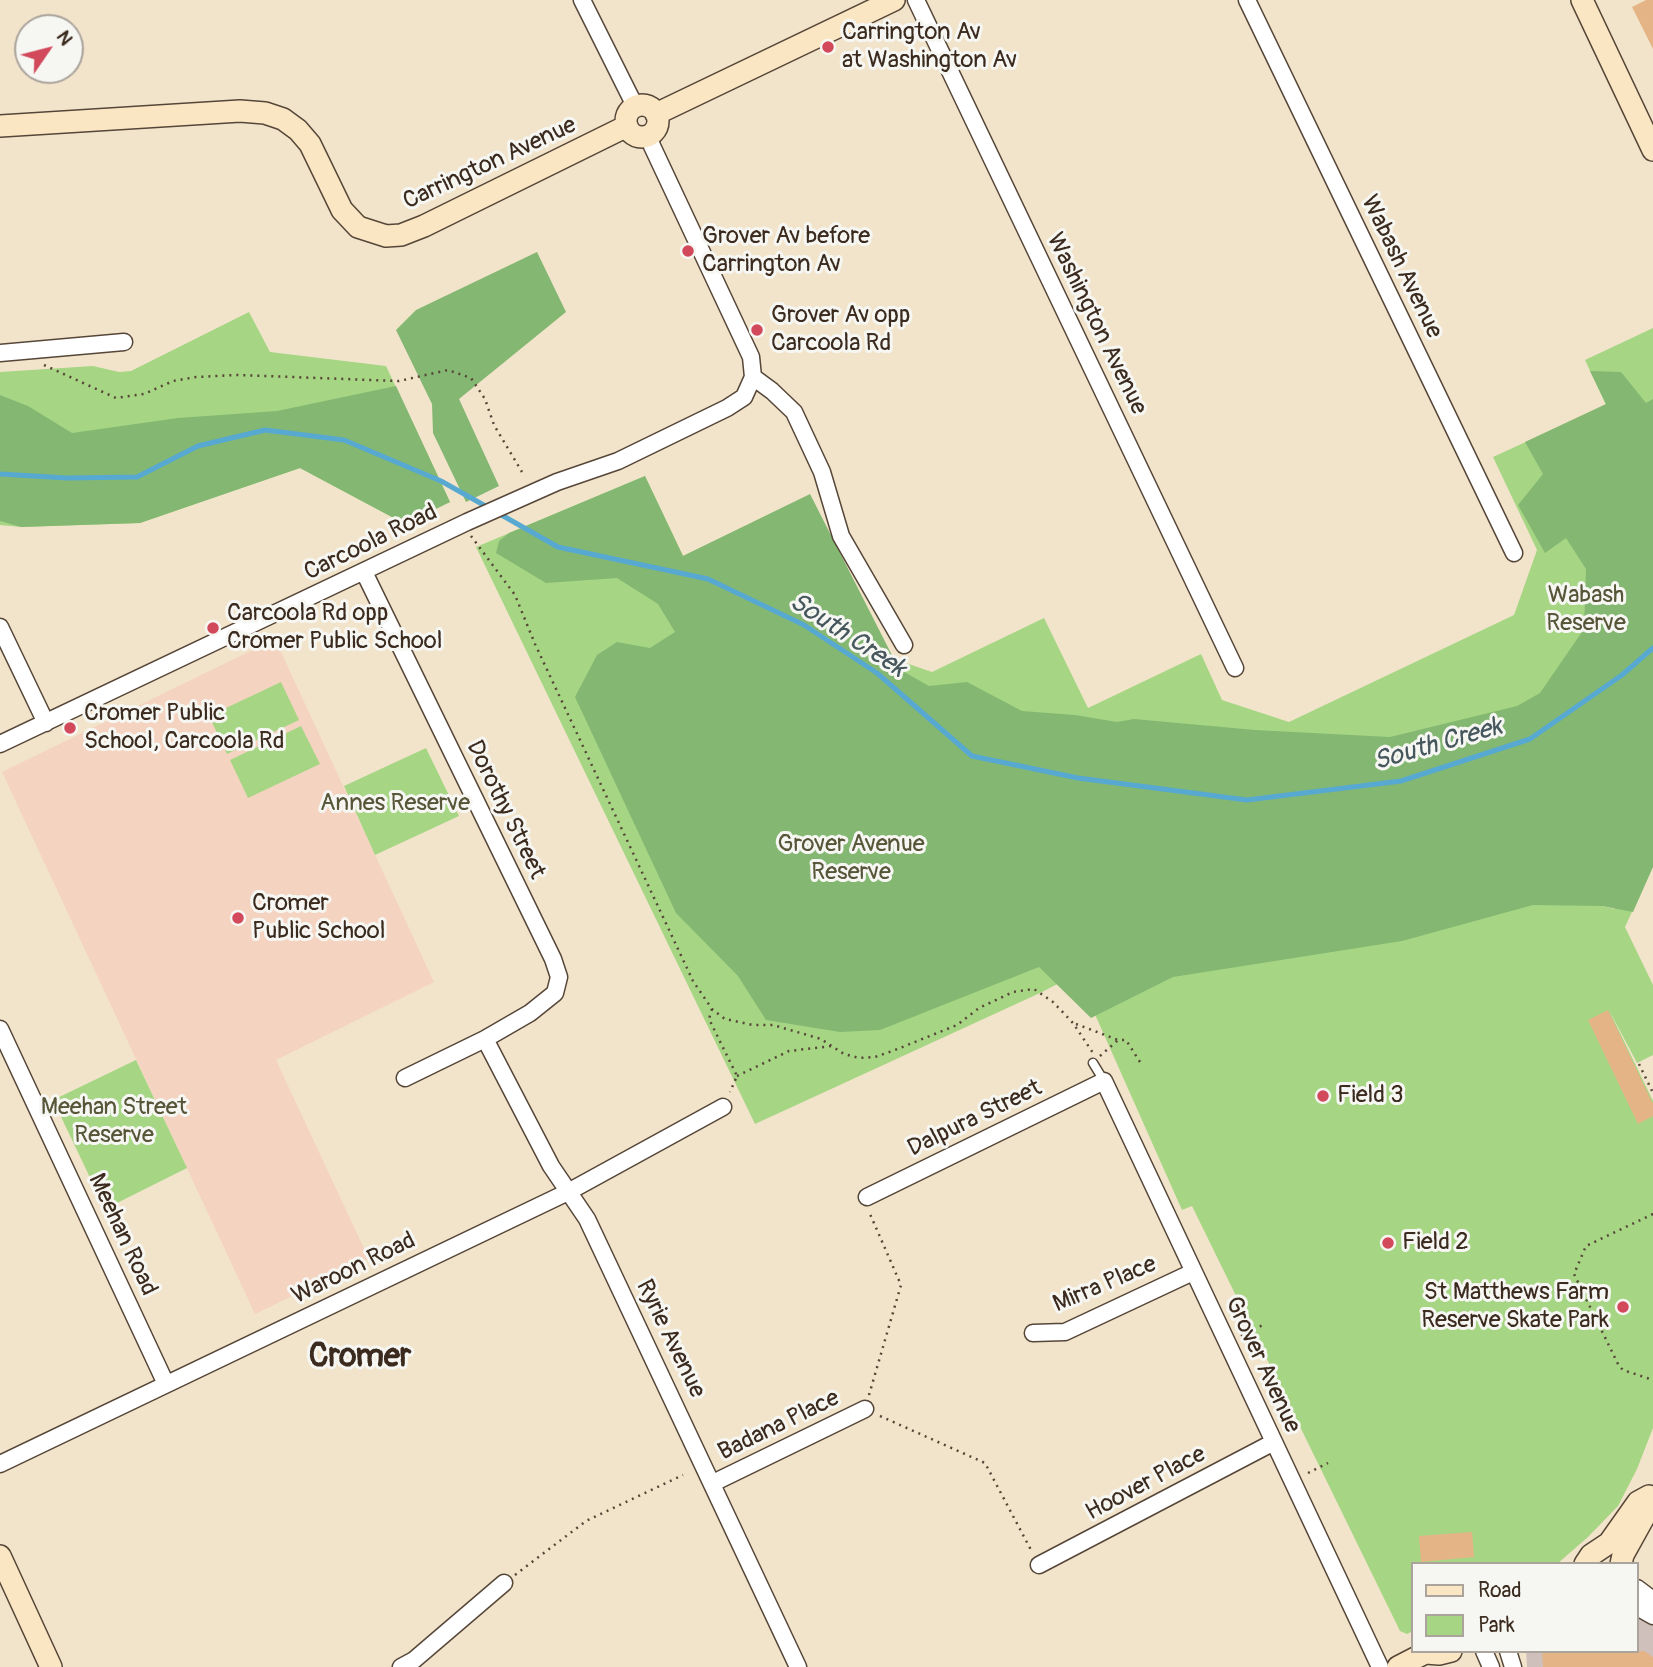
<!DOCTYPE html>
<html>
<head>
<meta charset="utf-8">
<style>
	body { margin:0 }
	#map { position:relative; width:1653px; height:1667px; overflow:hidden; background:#f2e4cb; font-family:Pangolin,sans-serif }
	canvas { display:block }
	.legend { position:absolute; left:1411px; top:1562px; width:228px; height:91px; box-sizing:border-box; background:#f6f6f2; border:2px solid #aba49d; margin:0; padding:9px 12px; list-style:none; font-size:21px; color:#3b2a1e }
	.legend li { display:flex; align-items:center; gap:14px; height:35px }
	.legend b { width:35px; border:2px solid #aba49d }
	.north { position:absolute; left:14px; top:14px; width:70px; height:70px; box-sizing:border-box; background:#f6f6f2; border:2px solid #aba49d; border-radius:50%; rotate:55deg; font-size:19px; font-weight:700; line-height:28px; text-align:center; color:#3b2a1e }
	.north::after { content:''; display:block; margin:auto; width:24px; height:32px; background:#d1495b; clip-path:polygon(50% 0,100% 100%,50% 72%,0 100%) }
</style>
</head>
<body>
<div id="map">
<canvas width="1653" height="1667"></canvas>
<ul class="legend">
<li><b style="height:9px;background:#fbe6c4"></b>Road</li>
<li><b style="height:19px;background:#a6d684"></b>Park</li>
</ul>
<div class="north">N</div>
</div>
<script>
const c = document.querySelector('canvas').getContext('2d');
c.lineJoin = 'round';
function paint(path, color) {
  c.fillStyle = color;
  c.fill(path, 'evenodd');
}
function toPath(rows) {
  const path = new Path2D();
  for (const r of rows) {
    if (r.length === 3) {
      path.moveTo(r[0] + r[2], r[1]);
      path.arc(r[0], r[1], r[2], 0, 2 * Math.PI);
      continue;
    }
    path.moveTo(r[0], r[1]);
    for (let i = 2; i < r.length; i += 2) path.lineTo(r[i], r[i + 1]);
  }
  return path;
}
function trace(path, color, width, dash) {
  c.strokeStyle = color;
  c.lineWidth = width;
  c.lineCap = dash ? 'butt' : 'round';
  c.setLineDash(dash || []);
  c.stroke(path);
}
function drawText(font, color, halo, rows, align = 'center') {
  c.font = font + ' Pangolin,sans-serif';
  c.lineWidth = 6;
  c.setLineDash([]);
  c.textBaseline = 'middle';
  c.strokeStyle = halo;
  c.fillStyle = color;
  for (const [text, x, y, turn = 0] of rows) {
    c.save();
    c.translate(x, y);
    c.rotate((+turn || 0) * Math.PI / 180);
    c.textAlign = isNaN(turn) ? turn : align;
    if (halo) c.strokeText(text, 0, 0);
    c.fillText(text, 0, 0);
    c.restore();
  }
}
paint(toPath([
	[275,639,434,982,276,1060,369,1259,255,1314,2,772]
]), '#f4d3c0');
paint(toPath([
	[1653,1590,1653,1667,1527,1667,1526,1651,1637,1651,1637,1608]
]), '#d0c0bc');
paint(toPath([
	[249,312,270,352,386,366,450,502,405,524,300,468,140,523,21,527,0,525,0,372,93,366,119,372,131,371],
	[1653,328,1653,866,1625,927,1653,985,1653,1055,1637,1063,1609,1010,1653,1101,1653,1428,1637,1469,1618,1506,1588,1537,1557,1564,1413,1564,1413,1631,1407,1634,1400,1631,1192,1206,1182,1210,1077,974,1040,993,755,1124,476,547,645,476,683,556,795,502,865,649,932,672,1044,618,1088,708,1201,654,1222,700,1289,722,1514,615,1537,550,1493,457,1606,405,1585,360],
	[1567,806,1615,909,1602,906],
	[281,682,299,720,227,754,209,716],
	[301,726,320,764,248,798,230,760],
	[426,748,459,816,375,855,344,786],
	[136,1060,187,1168,105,1209,53,1100]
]), '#a6d684');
paint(toPath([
	[537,252,566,312,459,399,499,486,466,502,433,433,432,404,396,330,416,310],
	[1590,371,1621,372,1646,403,1653,399,1653,867,1633,912,1602,906,1533,905,1402,941,1173,977,1091,1018,1039,967,880,1030,840,1032,766,1020,738,976,676,913,575,697,597,655,617,642,650,648,675,632,658,604,617,578,546,583,496,553,499,541,509,533,645,476,683,556,810,494,899,669,929,686,967,682,1022,711,1075,715,1117,722,1134,719,1255,730,1390,737,1517,706,1540,693,1584,629,1586,569,1566,538,1545,553,1518,505,1543,474,1525,442,1606,404],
	[396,386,450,502,405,524,300,468,140,523,21,527,0,521,0,395,28,406,72,433,178,418,277,411]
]), '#84b772');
trace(toPath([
	[0,474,67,478,137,477,198,446,265,430,344,440,441,481,489,508],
	[498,513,558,547,708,579,804,625,877,673,972,756,1078,778,1247,800,1401,781,1530,739,1622,675,1653,648]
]), '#57a9d2', 5);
paint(toPath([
	[1646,0,1653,0,1653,49,1632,7],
	[1608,1010,1653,1104,1653,1116,1638,1124,1588,1020],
	[1472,1532,1474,1557,1421,1562,1419,1536],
	[1542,1651,1644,1651,1653,1657,1653,1667,1543,1667]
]), '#e4b487');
const lane = toPath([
	[1093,1063,1104,1081]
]);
const street = toPath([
	[582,0,635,106],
	[916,0,1235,668],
	[1247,0,1514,553],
	[0,353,124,342],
	[753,377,772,391,794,412,822,472,841,536,904,645],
	[364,572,553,959,559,977,555,993,530,1013,485,1039,405,1078],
	[0,627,46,723],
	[0,744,467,522,557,482,618,461,727,408,744,397,753,377,751,357,652,146,649,135],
	[0,1029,166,1384],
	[485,1039,551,1166,587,1219,798,1667],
	[867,1197,1104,1081,1380,1667],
	[1033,1333,1065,1332,1193,1272],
	[0,1464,568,1192,723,1107],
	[713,1483,865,1409],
	[1039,1565,1274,1442],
	[1637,1588,1653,1600],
	[1637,1607,1653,1616],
	[1484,1651,1491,1667],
	[1508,1651,1513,1667],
	[401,1667,414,1660,504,1583]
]);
const secondary = toPath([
	[1582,0,1653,150],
	[642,121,16],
	[656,114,894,0],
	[0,126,240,111,265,113,283,119,298,130,310,144,342,210,358,227,386,236,401,235,424,226,627,126],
	[0,1556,51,1667],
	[1585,1564,1591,1555,1609,1543,1638,1502,1649,1496],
	[1621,1564,1623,1555,1649,1508,1649,1499],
	[1426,1653,1439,1654,1451,1651],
	[1398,1667,1429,1651]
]);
trace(lane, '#564638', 11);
trace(street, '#564638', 19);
trace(secondary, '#564638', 24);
trace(toPath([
	[44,365,116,398,144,394,173,381,196,377,237,375,399,381,448,370,471,378,485,399,494,425,522,472],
	[471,536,515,595,535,644,693,981,712,1009,725,1019,753,1025,773,1025,821,1039,844,1054,859,1058,875,1057,895,1050,957,1025,979,1008,1013,992,1034,989,1053,1002,1073,1023,1093,1053],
	[712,1009,709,1019,737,1076,730,1092],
	[1076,1024,1118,1040,1126,1040,1140,1062],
	[1100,1056,1118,1040],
	[1639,1064,1653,1093],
	[737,1076,789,1051,832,1046],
	[1653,1214,1586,1246,1574,1274,1619,1366,1623,1370,1653,1380],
	[1241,1336,1263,1325],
	[869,1395,901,1285,870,1214],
	[880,1416,985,1463,1031,1550],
	[1308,1473,1328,1463],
	[515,1575,586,1521,683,1475]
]), '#564638', 2.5, [2, 5]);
trace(lane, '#fff', 8);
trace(street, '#fff', 16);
trace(secondary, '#fbe6c4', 21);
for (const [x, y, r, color] of [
	[828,47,7,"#d1495b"],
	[688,251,7,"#d1495b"],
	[757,330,7,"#d1495b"],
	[213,628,7,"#d1495b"],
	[70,728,7,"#d1495b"],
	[238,918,7,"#d1495b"],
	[1323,1096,7,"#d1495b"],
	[1388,1243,7,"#d1495b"],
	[1623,1307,7,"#d1495b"]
]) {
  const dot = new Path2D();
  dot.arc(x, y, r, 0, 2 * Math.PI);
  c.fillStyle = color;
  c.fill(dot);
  trace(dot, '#f6f6f2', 2.5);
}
drawText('24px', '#3b2a1e', '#f6f6f2', [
	["Carrington Av",842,33],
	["at Washington Av",842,61],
	["Grover Av before",702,237],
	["Carrington Av",702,265],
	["Grover Av opp",771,316],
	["Carcoola Rd",771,344],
	["Carcoola Rd opp",227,614],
	["Cromer Public School",227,642],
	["Cromer Public",84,714],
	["School, Carcoola Rd",84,742],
	["Cromer",252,904],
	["Public School",252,932],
	["Field 3",1337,1096],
	["Field 2",1402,1243],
	["St Matthews Farm",1609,1293,"right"],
	["Reserve Skate Park",1609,1321,"right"]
], 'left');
drawText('24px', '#3b2a1e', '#f6f6f2', [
	["Carrington Avenue",490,164,-25],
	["Wabash Avenue",1401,267,64],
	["Washington Avenue",1096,324,64],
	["Carcoola Road",371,543,-26],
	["Dorothy Street",505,810,64],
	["Dalpura Street",975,1119,-26],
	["Meehan Road",122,1235,65],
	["Waroon Road",354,1269,-26],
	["Mirra Place",1105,1285,-23],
	["Ryrie Avenue",670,1339,64],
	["Grover Avenue",1262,1365,65],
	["Badana Place",779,1426,-26],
	["Hoover Place",1146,1484,-28]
]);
drawText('24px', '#565538', '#f6f6f2', [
	["Wabash",1586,596],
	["Reserve",1586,624],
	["Annes Reserve",395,804],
	["Grover Avenue",851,845],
	["Reserve",851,873],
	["Meehan Street",114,1108],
	["Reserve",114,1136]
]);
drawText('italic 26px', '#45565d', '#f6f6f2', [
	["South Creek",847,636,33],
	["South Creek",1438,745,-16]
]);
drawText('bold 32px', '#3b2a1e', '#f6f6f2', [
	["Cromer",360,1358]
]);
</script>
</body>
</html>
